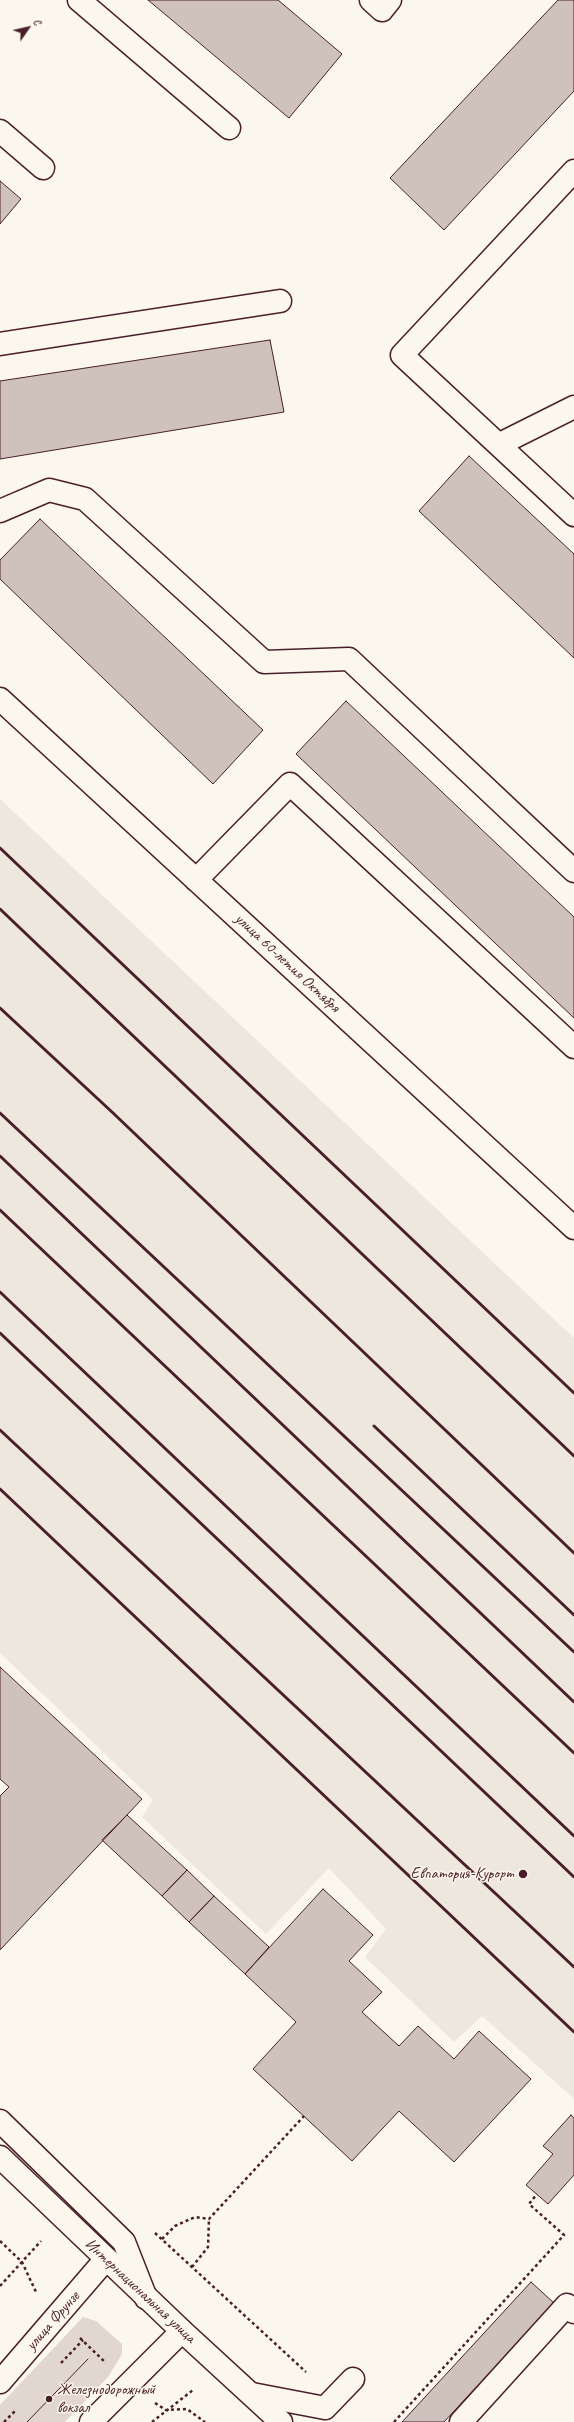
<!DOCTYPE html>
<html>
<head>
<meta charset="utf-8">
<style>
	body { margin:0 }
	#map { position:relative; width:574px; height:2422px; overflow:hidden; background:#fbf7ec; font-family:Caveat,sans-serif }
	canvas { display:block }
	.north { position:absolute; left:8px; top:8px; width:40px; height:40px; -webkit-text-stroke:3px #fbf7ec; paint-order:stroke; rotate:56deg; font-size:11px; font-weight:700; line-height:16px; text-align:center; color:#4a1f2b }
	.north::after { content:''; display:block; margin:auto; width:14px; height:18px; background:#4a1f2b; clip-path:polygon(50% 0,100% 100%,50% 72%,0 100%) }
</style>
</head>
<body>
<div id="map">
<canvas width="574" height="2422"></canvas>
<div class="north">С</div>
</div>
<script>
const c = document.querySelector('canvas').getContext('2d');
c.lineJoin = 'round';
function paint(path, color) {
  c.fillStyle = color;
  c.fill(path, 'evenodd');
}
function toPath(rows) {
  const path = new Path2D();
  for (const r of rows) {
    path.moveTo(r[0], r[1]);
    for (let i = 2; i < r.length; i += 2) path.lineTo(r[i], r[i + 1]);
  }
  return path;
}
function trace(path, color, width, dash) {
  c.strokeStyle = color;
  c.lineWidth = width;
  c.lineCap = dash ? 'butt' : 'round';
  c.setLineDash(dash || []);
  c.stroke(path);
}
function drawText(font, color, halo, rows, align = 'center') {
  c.font = font + ' Caveat,sans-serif';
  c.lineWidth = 3;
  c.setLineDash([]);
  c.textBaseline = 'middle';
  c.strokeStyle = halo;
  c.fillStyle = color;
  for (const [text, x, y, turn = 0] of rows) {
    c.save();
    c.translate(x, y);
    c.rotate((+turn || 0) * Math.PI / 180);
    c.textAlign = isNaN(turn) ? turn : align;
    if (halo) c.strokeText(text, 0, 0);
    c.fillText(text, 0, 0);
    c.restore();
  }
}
paint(toPath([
	[0,799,574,1338,574,2099,482,2016,454,2042,365,1957,386,1929,329,1868,266,1934,142,1817,153,1800,0,1653]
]), '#eee7de');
paint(toPath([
	[83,2317,96,2321,122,2344,122,2354,108,2377,65,2422,0,2422,0,2405]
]), '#e2d7d0');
const building = toPath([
	[148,0,278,0,342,54,289,118,148,0],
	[558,0,574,0,574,91,444,230,390,178,558,0],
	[0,181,21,199,0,224,0,181],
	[270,340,284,412,0,459,0,381,270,340],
	[469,456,574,554,574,658,419,511,469,456],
	[40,519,263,730,213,784,0,579,0,560,40,519],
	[346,701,574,917,574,1018,296,754,346,701],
	[0,1667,142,1799,0,1950,0,1796,9,1787,0,1779,0,1667],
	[127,1815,187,1870,162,1896,102,1840,127,1815],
	[187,1870,214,1896,189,1922,162,1896,187,1870],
	[323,1889,373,1935,349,1961,382,1992,362,2012,399,2046,418,2026,454,2059,479,2031,531,2079,454,2162,399,2111,352,2161,253,2069,296,2022,245,1974,323,1889],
	[214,1896,269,1947,245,1974,189,1922,214,1896],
	[571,2115,574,2118,574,2175,548,2204,526,2185,553,2154,543,2146,571,2115],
	[531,2282,554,2303,444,2422,402,2422,531,2282]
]);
paint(building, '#cfc2bc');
trace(building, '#4a1f2b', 1);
const minor = toPath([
	[79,0,229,128],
	[371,0,382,10,390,0],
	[0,131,43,168],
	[574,171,402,355,574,515],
	[0,344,280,301],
	[500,444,574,407],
	[0,511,49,490,85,499,264,662,349,659,574,871],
	[0,699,574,1228],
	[196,880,290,784,574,1047],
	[0,2121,124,2242,146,2298],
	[0,2382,106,2259],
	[252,2394,325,2408,353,2379],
	[91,2422,182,2331],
	[461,2422,567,2305,574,2312]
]);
const major = toPath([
	[0,2157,182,2331,281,2422]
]);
trace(minor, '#4a1f2b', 25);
trace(major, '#4a1f2b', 25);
trace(toPath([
	[155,2233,306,2372],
	[162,2239,175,2226,195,2217,209,2219,304,2116],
	[0,2241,22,2262,36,2292],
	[192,2267,208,2247,209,2219],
	[0,2286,41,2241],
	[80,2338,106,2363],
	[61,2363,83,2340],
	[155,2403,166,2410,187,2409,205,2422],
	[4,2422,16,2410],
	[152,2422,193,2390],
	[394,2422,564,2235,529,2204,537,2194]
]), '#4a1f2b', 2.5, [3, 3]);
trace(minor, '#fbf7ec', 22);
trace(major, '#fbf7ec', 22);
trace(toPath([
	[27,2422,88,2359]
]), '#4a1f2b', 1);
trace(toPath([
	[0,848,574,1393],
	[0,909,574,1456],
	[0,1008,112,1112,574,1553],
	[0,1113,574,1652],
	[0,1156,574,1702],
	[0,1210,574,1753],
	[0,1292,574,1836],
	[0,1333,574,1877],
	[374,1426,574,1615],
	[0,1430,574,1967],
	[0,1489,574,2032]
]), '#4a1f2b', 3);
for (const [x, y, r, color] of [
	[523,1874,5,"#4a1f2b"],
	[49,2399,4,"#4a1f2b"]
]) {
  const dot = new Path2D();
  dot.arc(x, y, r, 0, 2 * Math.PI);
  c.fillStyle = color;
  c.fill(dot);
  trace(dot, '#fbf7ec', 1.5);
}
drawText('16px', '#4a1f2b', '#fbf7ec', [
	["улица 60-летия Октября",287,963,43],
	["Интернациональная улица",140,2291,43],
	["улица Фрунзе",53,2321,-49]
]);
drawText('16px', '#4a1f2b', '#fbf7ec', [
	["Евпатория-Курорт",514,1874],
	["Железнодорожный",57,2390,"left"],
	["вокзал",57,2408,"left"]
], 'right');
</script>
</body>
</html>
